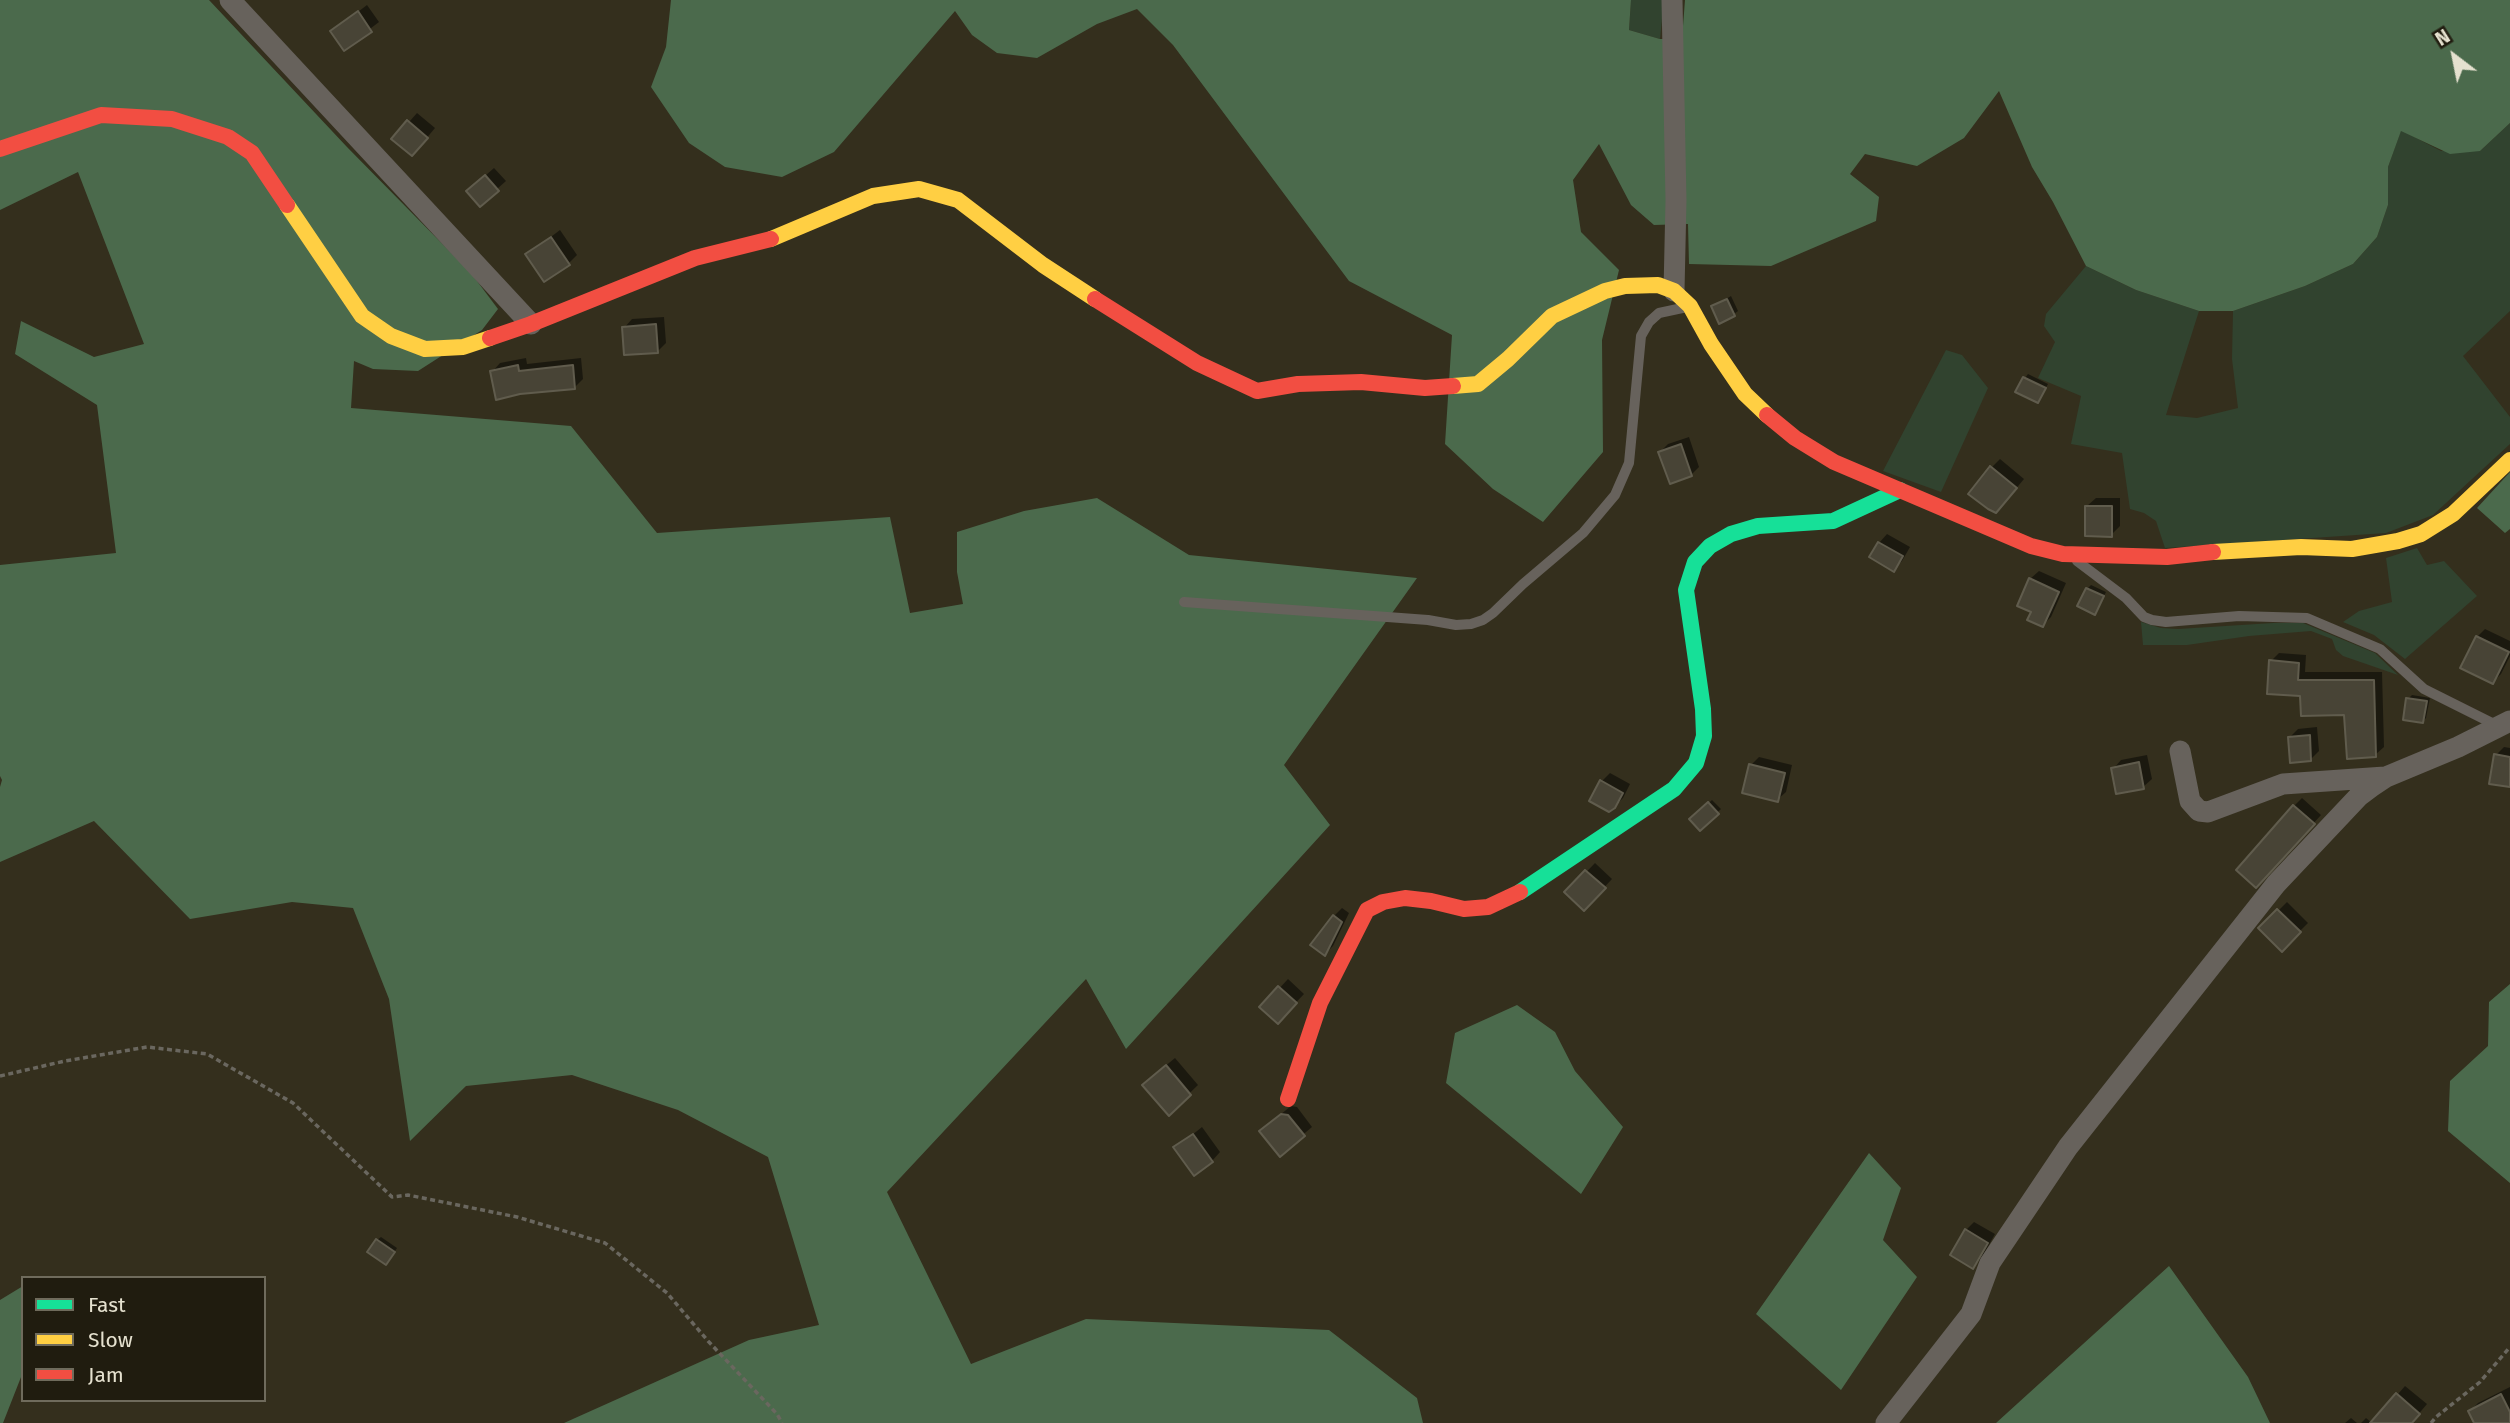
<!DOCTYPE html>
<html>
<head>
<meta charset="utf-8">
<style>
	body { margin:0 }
	#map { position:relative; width:2510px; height:1423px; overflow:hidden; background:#342f1d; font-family:"Fira Sans",sans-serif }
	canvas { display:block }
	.legend { position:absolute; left:21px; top:1276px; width:245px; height:126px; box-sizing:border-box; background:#201c0f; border:2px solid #6f6b5c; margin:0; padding:9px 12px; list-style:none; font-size:21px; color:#e5e1cf }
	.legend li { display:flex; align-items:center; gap:14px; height:35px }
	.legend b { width:35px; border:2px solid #6f6b5c }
	.north { position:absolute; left:2419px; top:21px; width:70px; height:70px; -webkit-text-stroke:5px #201c0f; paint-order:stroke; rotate:328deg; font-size:19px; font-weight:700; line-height:28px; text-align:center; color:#e5e1cf }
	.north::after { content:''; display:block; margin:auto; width:24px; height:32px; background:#e5e1cf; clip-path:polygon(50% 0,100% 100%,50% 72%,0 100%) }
</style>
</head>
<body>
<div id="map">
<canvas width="2510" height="1423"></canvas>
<ul class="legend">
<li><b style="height:9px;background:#16e098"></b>Fast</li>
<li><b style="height:9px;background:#ffcf43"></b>Slow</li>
<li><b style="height:9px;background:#f24e42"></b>Jam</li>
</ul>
<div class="north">N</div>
</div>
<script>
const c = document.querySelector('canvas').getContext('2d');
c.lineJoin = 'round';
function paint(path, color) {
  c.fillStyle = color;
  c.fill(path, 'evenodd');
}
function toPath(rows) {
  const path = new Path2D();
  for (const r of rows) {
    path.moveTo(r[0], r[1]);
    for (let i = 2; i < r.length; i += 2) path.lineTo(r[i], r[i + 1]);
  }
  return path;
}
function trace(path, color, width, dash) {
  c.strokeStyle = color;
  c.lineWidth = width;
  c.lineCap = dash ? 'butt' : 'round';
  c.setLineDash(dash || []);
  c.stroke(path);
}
paint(toPath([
	[1631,0,1664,0,1660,39,1629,30],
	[2510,123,2510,311,2463,356,2510,417,2510,444,2433,515,2386,533,2165,548,2156,521,2144,513,2130,509,2122,453,2071,444,2081,396,2038,378,2055,342,2044,326,2046,314,2086,266,2136,290,2199,311,2166,415,2197,418,2238,408,2232,359,2233,311,2305,286,2353,264,2377,237,2388,205,2388,167,2401,130,2441,151,2480,151],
	[1946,350,1962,355,1988,388,1941,492,1883,471],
	[2417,548,2427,565,2444,561,2477,596,2405,659,2374,635,2343,622,2359,611,2392,602,2386,558],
	[2141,622,2161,628,2178,629,2273,623,2303,623,2375,653,2398,675,2343,656,2336,650,2332,639,2311,631,2249,636,2187,645,2143,645]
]), '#31432f');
paint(toPath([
	[0,0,209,0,347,147,471,273,498,309,482,330,418,371,373,369,354,361,351,408,571,426,657,533,890,517,910,613,963,604,957,572,957,532,1024,511,1097,498,1189,555,1417,578,1284,765,1330,825,1126,1049,1086,979,887,1192,971,1364,1086,1319,1329,1330,1417,1398,1423,1423,564,1423,749,1340,819,1325,768,1157,678,1110,572,1075,466,1086,410,1141,389,999,353,908,292,902,190,919,94,821,0,862,0,787,2,780,0,776,0,565,116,553,97,405,15,354,21,321,94,357,144,344,78,172,0,210],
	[671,0,1631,0,1629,30,1660,39,1682,39,1685,0,2510,0,2510,123,2480,151,2450,154,2401,131,2388,167,2388,205,2377,237,2353,264,2305,286,2233,311,2199,311,2136,290,2086,266,2053,202,2032,167,1999,91,1964,138,1917,166,1865,154,1850,174,1879,197,1876,221,1771,266,1689,264,1688,224,1654,225,1631,205,1599,144,1573,180,1581,232,1619,270,1602,340,1603,452,1543,522,1493,489,1445,444,1452,335,1349,281,1173,45,1137,9,1097,24,1037,58,997,53,972,35,955,11,834,152,782,177,725,167,689,143,651,87,666,47],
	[2510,472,2510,529,2505,533,2477,508],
	[2510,984,2510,1183,2448,1131,2450,1081,2488,1046,2489,1002],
	[1517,1005,1555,1032,1575,1071,1623,1127,1581,1194,1446,1083,1455,1033],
	[1869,1153,1901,1188,1883,1240,1917,1277,1841,1390,1756,1314],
	[2169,1266,2248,1377,2270,1423,1996,1423],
	[23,1286,23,1372,3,1423,0,1423,0,1300]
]), '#4b6a4c');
paint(toPath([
	[367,5,379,22,345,48,333,31],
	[417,113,435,128,420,146,394,139],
	[494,168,506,181,497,189,477,183],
	[560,230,577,255,569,263,527,255],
	[1731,296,1738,311,1734,314,1713,307],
	[664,317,666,343,658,351,624,328,632,319],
	[526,358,527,364,581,358,583,379,575,387,492,372,500,363],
	[2028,374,2048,384,2038,401,2025,378],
	[1689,437,1699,467,1691,475,1660,452,1668,444],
	[2000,459,2024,479,2004,503,1991,468],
	[2096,498,2120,498,2120,526,2111,535,2087,506],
	[1887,534,1910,547,1902,561,1894,570,1879,543],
	[2039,571,2066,583,2051,617,2043,625,2033,611,2030,579],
	[2091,585,2106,592,2095,613,2087,589],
	[2485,629,2510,641,2510,656,2501,674,2493,682,2477,637],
	[2279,653,2306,655,2305,672,2382,672,2384,747,2375,755,2346,713,2302,694,2271,661],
	[2412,695,2430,698,2426,718,2423,721,2408,699],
	[2317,727,2319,751,2311,759,2290,737,2298,729],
	[2504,747,2510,748,2510,786,2496,755],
	[2147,755,2152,779,2143,787,2113,769,2121,760],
	[1759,757,1792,765,1786,792,1777,800,1751,765],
	[1610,773,1630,784,1623,798,1614,807,1602,781],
	[2302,798,2321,815,2264,878,2294,806],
	[1712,800,1721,809,1700,829,1691,819],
	[1595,863,1612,879,1584,909,1567,892],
	[2287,902,2308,923,2282,949,2261,928],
	[1342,908,1349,913,1333,946,1325,954,1334,916],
	[1288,979,1304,994,1286,1013,1262,1007],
	[1175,1058,1198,1085,1169,1113,1152,1077],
	[1291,1106,1297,1107,1312,1127,1280,1154,1270,1123],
	[1202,1127,1220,1152,1212,1161,1176,1148],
	[1974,1222,1995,1234,1981,1259,1973,1267,1966,1230],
	[381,1237,397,1248,390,1259,377,1240],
	[2405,1386,2427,1404,2411,1423,2373,1423],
	[2510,1387,2510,1423,2476,1423,2470,1411,2478,1403],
	[2351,1418,2357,1423,2345,1423],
	[2366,1418,2372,1423,2361,1423]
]), '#0007');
const building = toPath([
	[358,11,372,32,344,51,330,31,358,11],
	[407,120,428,138,412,156,391,139,407,120],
	[485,175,499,191,480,207,466,191,485,175],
	[551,237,570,265,544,282,525,254,551,237],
	[1727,299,1735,316,1719,324,1711,306,1727,299],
	[656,324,658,353,624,355,622,327,656,324],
	[518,365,519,371,573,365,575,389,520,394,496,400,490,371,518,365],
	[2023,377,2046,388,2038,403,2015,392,2023,377],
	[1681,444,1692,476,1670,484,1658,452,1681,444],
	[1990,466,2017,488,1996,513,1988,509,1968,494,1990,466],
	[2085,506,2112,506,2112,537,2085,536,2085,506],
	[1878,542,1903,556,1894,572,1869,557,1878,542],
	[2029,578,2059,592,2043,627,2027,620,2031,612,2017,606,2029,578],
	[2086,588,2104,596,2095,615,2077,606,2086,588],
	[2476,636,2509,652,2493,684,2460,668,2476,636],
	[2269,660,2299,663,2298,680,2374,680,2376,757,2347,759,2344,715,2301,716,2300,696,2267,694,2269,660],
	[2406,698,2427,701,2423,723,2403,720,2406,698],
	[2310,735,2311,761,2290,763,2288,737,2310,735],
	[2494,754,2510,757,2510,787,2489,784,2494,754],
	[2139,762,2144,789,2116,794,2111,768,2139,762],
	[1749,764,1785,773,1778,802,1742,793,1749,764],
	[1600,780,1623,793,1615,808,1609,812,1589,801,1600,780],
	[1708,802,1719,814,1700,831,1689,819,1708,802],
	[2293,805,2315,824,2256,888,2236,870,2293,805],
	[1585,870,1606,888,1584,911,1564,892,1585,870],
	[2277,909,2301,932,2282,952,2258,928,2277,909],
	[1333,915,1342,922,1325,956,1310,945,1333,915],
	[1278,986,1297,1003,1278,1024,1259,1007,1278,986],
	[1166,1065,1191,1095,1169,1116,1142,1085,1166,1065],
	[1281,1114,1288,1115,1305,1136,1280,1157,1259,1131,1281,1114],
	[1193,1134,1213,1162,1194,1176,1173,1147,1193,1134],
	[1965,1229,1988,1243,1973,1269,1950,1255,1965,1229],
	[376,1239,395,1252,386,1265,367,1252,376,1239],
	[2396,1393,2420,1414,2412,1423,2370,1423,2396,1393],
	[2501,1394,2510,1412,2510,1423,2474,1423,2468,1411,2501,1394]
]);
paint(building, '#484436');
trace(building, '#605c4d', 2);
trace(toPath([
	[0,1076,65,1061,147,1047,207,1054,293,1103,392,1197,408,1195,517,1217,605,1243,667,1293,708,1341,777,1414,782,1423],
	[2431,1423,2436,1417,2480,1382,2510,1347]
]), '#6a675f', 3.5, [5, 3.5]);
trace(toPath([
	[2077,561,2126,598,2144,617,2152,620,2166,622,2239,616,2307,618,2380,649,2424,689,2498,726],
	[1184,602,1428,620,1456,625,1471,624,1483,620,1493,613,1523,584,1583,533,1615,495,1629,463,1641,336,1649,322,1659,313,1687,307]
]), '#67625c', 10);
trace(toPath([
	[230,0,531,324],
	[1672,0,1676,200,1674,291],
	[2180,751,2190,801,2199,811,2208,812,2283,784,2385,777],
	[1886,1423,1971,1314,1990,1263,2068,1147,2276,884,2359,796,2371,787,2386,777,2458,747,2510,721]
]), '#67625c', 21);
trace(toPath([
	[1520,892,1674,789,1696,763,1704,736,1703,709,1686,590,1695,562,1710,546,1731,534,1758,526,1833,521,1900,490]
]), '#16e098', 16);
trace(toPath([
	[287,205,362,316,391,336,425,349,463,347,490,338],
	[771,239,873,196,919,189,958,200,1043,265,1095,299],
	[1453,386,1478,384,1508,359,1552,316,1605,291,1625,286,1658,285,1674,291,1690,306,1711,344,1745,394,1767,415],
	[2213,552,2301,547,2352,549,2398,541,2421,534,2453,514,2510,460]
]), '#ffcf43', 16);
trace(toPath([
	[0,149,101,115,172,119,228,137,252,153,287,205],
	[1095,299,1197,363,1257,391,1298,384,1361,382,1425,388,1453,386],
	[490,338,531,324,695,258,771,239],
	[1767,415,1795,438,1834,462,2031,546,2063,554,2167,557,2213,552],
	[1288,1099,1320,1003,1367,910,1383,902,1405,898,1431,901,1464,909,1488,907,1520,892]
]), '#f24e42', 16);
</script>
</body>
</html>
